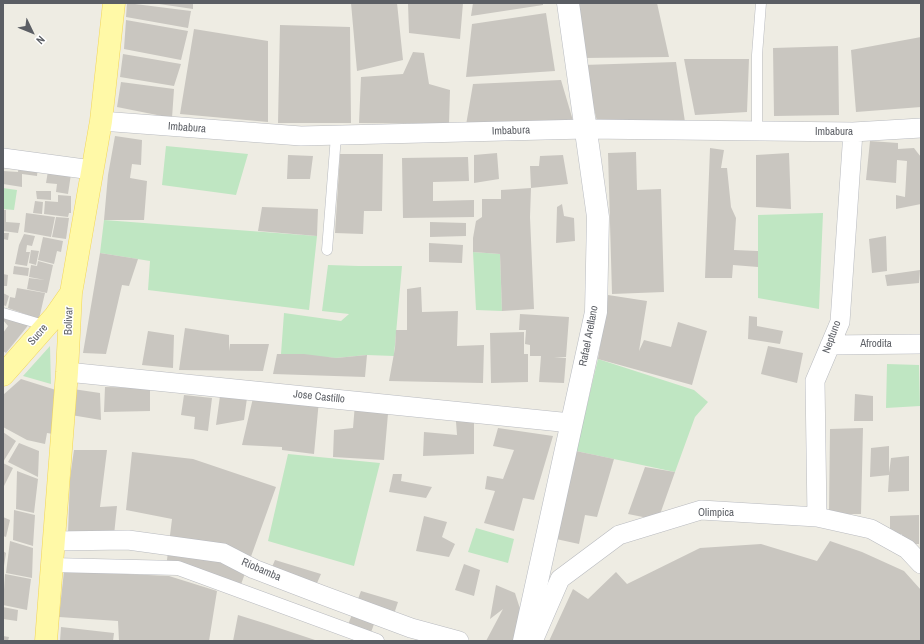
<!DOCTYPE html>
<html>
<head>
<meta charset="utf-8">
<style>
	body { margin:0 }
	#map { position:relative; width:924px; height:644px; overflow:hidden; background:#eeece3; font-family:"Archivo Narrow",sans-serif }
	canvas { display:block }
	.frame { position:absolute; inset:0; border:4px solid #5b5e64; pointer-events:none }
	.north { position:absolute; left:12px; top:12px; width:40px; height:40px; -webkit-text-stroke:3px #fff; paint-order:stroke; rotate:133deg; font-size:11px; font-weight:700; line-height:16px; text-align:center; color:#5b5e64 }
	.north::after { content:''; display:block; margin:auto; width:14px; height:18px; background:#5b5e64; clip-path:polygon(50% 0,100% 100%,50% 72%,0 100%) }
</style>
</head>
<body>
<div id="map">
<canvas width="924" height="644"></canvas>
<div class="frame"></div>
<div class="north">N</div>
</div>
<script>
const c = document.querySelector('canvas').getContext('2d');
c.lineJoin = 'round';
function paint(path, color) {
  c.fillStyle = color;
  c.fill(path, 'evenodd');
}
function toPath(rows) {
  const path = new Path2D();
  for (const r of rows) {
    path.moveTo(r[0], r[1]);
    for (let i = 2; i < r.length; i += 2) path.lineTo(r[i], r[i + 1]);
  }
  return path;
}
function trace(path, color, width, dash) {
  c.strokeStyle = color;
  c.lineWidth = width;
  c.lineCap = dash ? 'butt' : 'round';
  c.setLineDash(dash || []);
  c.stroke(path);
}
function drawText(font, color, halo, rows, align = 'center') {
  c.font = font + ' "Archivo Narrow",sans-serif';
  c.lineWidth = 3;
  c.setLineDash([]);
  c.textBaseline = 'middle';
  c.strokeStyle = halo;
  c.fillStyle = color;
  for (const [text, x, y, turn = 0] of rows) {
    c.save();
    c.translate(x, y);
    c.rotate((+turn || 0) * Math.PI / 180);
    c.textAlign = isNaN(turn) ? turn : align;
    if (halo) c.strokeText(text, 0, 0);
    c.fillText(text, 0, 0);
    c.restore();
  }
}
paint(toPath([
	[166,146,248,154,236,195,162,185],
	[3,188,17,190,14,210,3,209],
	[823,213,819,309,758,298,758,215],
	[104,220,317,236,309,310,148,290,150,261,100,253],
	[473,252,500,254,502,311,476,310],
	[328,265,358,266,402,266,394,356,367,355,336,358,281,354,284,313,341,321,349,314,322,311],
	[50,346,51,384,23,376],
	[598,359,694,390,708,402,695,417,675,472,576,451],
	[887,364,919,365,920,406,886,408],
	[288,454,380,463,354,566,268,541],
	[476,528,514,539,508,563,468,552]
]), '#bfe6c2');
paint(toPath([
	[127,3,191,11,188,28,126,17],
	[159,3,193,3,193,9,159,4],
	[351,3,397,3,403,60,357,71],
	[408,3,463,3,460,39,409,33],
	[473,3,543,3,543,5,471,16],
	[572,3,657,3,669,57,583,58],
	[546,13,555,71,466,77,472,24],
	[126,20,188,31,181,60,124,49],
	[280,25,350,27,351,123,278,123],
	[194,29,268,41,268,122,180,114],
	[921,37,921,107,856,112,851,50],
	[838,46,839,115,774,116,773,48],
	[413,52,424,53,429,84,450,90,449,124,359,123,361,77,403,74],
	[123,54,181,64,174,86,120,77],
	[684,59,749,59,747,112,695,115],
	[676,62,685,122,597,121,583,65],
	[561,80,574,124,466,125,473,84],
	[121,82,174,89,172,118,117,107],
	[115,136,142,140,141,165,132,164,130,178,147,181,144,220,104,220,108,175],
	[870,141,898,143,898,149,914,148,917,152,921,157,921,204,896,209,896,195,905,197,907,161,897,160,896,183,866,180],
	[710,148,724,150,721,168,727,168,731,207,736,218,734,250,758,251,758,267,733,265,732,278,705,278],
	[636,152,637,190,661,189,664,292,612,294,608,153],
	[497,153,499,179,474,183,474,155],
	[789,153,791,209,756,207,756,155],
	[340,154,383,154,382,211,364,211,363,234,335,233],
	[288,155,313,156,310,179,287,179],
	[563,155,568,184,531,188,530,166,539,166,540,156],
	[468,157,469,181,433,182,433,201,474,200,474,217,403,218,402,158],
	[19,163,38,165,37,176,22,174,22,187,3,184,3,171,18,172],
	[48,171,71,174,68,194,56,192,57,184,46,183],
	[531,188,530,217,534,309,502,311,500,254,473,252,473,238,476,221,482,217,482,199,501,199,501,190],
	[36,191,51,191,51,200,37,199],
	[58,195,71,196,71,213,69,213,68,217,44,214,45,201,58,202],
	[35,201,43,202,42,214,33,213],
	[562,204,564,216,574,218,575,241,556,243,557,207],
	[262,207,318,209,317,236,258,231],
	[3,210,6,210,6,222,20,223,18,233,3,231],
	[26,213,55,217,51,237,24,232],
	[56,217,69,218,66,239,52,237],
	[430,222,466,223,466,236,430,237],
	[3,233,9,233,8,240,3,239],
	[24,234,35,236,32,246,27,245,26,252,30,252,27,266,15,264,19,245],
	[886,236,887,271,872,273,869,239],
	[43,237,63,241,61,252,57,251,54,264,38,260],
	[429,243,463,245,462,263,429,262],
	[31,250,39,251,36,265,29,263],
	[100,253,138,259,129,286,122,285,106,354,83,353],
	[38,261,53,265,47,293,27,289,29,278,45,280,29,277,31,265,37,266],
	[14,266,29,268,28,276,13,274],
	[920,270,919,283,887,286,885,275],
	[3,274,8,275,7,286,3,286],
	[421,287,422,312,458,311,457,346,484,345,483,383,389,381,395,348,396,330,407,330,407,289],
	[17,288,45,293,39,319,8,308,10,297,15,298],
	[3,293,9,296,6,306,3,305],
	[608,295,647,301,639,351,644,340,671,347,678,322,707,331,692,385,598,359],
	[520,314,569,317,566,357,554,357,566,358,564,383,539,382,541,356,530,356,530,345,525,344,526,330,519,330],
	[3,315,30,323,6,353,3,351,3,333,8,326,3,320],
	[749,316,757,317,757,326,783,331,780,344,748,339],
	[185,328,229,335,229,351,230,344,269,344,263,371,179,370],
	[148,331,174,335,173,368,142,365],
	[524,332,524,354,528,354,528,382,491,383,490,333],
	[768,346,803,353,797,383,761,374],
	[277,354,304,354,336,358,367,355,365,377,273,374],
	[21,379,56,390,53,434,47,433,45,444,27,440,3,427,3,395],
	[105,387,150,388,150,411,104,412],
	[73,389,100,393,101,420,71,415],
	[855,394,873,396,873,421,854,421],
	[184,395,212,398,208,431,194,429,195,417,181,415],
	[220,396,247,398,244,420,216,425],
	[253,398,319,400,314,454,282,450,282,447,242,445],
	[389,402,384,460,333,457,334,430,353,428,355,404],
	[474,407,474,454,423,456,424,432,457,435,455,408],
	[498,428,553,436,534,500,523,498,514,531,484,523,495,491,485,489,487,476,503,479,514,450,493,446],
	[863,428,861,514,829,514,830,429],
	[3,432,16,441,3,462],
	[19,443,39,451,38,477,8,462],
	[889,446,889,473,891,458,909,456,909,491,888,492,889,475,870,477,871,448],
	[74,450,107,450,100,507,117,506,114,535,68,533,70,478],
	[576,451,614,459,597,517,585,515,579,544,556,539],
	[132,452,193,459,276,487,239,590,166,568,172,519,126,510],
	[3,463,13,468,3,488],
	[645,467,675,472,658,520,628,514],
	[17,471,38,479,34,513,16,509],
	[393,474,402,474,401,481,432,487,426,498,389,492],
	[14,510,35,515,33,546,13,540],
	[919,515,919,544,902,544,902,534,890,534,890,516],
	[424,516,447,522,442,537,455,544,449,557,416,551],
	[3,517,10,520,6,537,3,536],
	[10,541,33,548,32,578,6,573],
	[830,541,862,552,904,571,921,590,921,641,549,641,573,589,588,599,616,572,627,584,700,548,761,544,817,561],
	[3,551,6,553,4,566,3,565],
	[275,560,321,574,310,599,266,581],
	[464,564,480,570,474,596,455,590],
	[64,571,169,576,217,591,209,641,119,641,118,621,59,617],
	[5,574,31,579,27,610,3,605],
	[496,585,515,593,522,615,513,641,486,641,503,609,490,619],
	[361,591,398,602,393,617,378,613,369,638,346,630],
	[3,607,18,610,17,621,3,619],
	[238,615,267,624,318,641,233,641],
	[61,627,114,633,113,641,60,641],
	[3,636,9,637,8,641,3,641]
]), '#c9c6c0');
const service = toPath([
	[757,131,757,55,761,3],
	[327,250,336,136],
	[3,313,47,326]
]);
const pedestrian = toPath([
	[52,565,178,568,377,641]
]);
const minor = toPath([
	[101,121,301,136,586,129,853,132,921,128],
	[3,158,92,170],
	[830,345,921,344],
	[67,372,571,423],
	[817,517,815,381,840,322,853,132],
	[54,541,128,540,223,553,254,569,322,595,411,628,459,641],
	[533,641,560,579,619,535,701,510,817,517,871,529,907,549,921,564]
]);
const secondary = toPath([
	[524,641,596,312,598,217,568,3]
]);
const primary = toPath([
	[3,375,55,316,71,293],
	[46,641,67,372,71,293,101,121,114,3]
]);
trace(service, '#b8babf', 11);
trace(pedestrian, '#b8babf', 15);
trace(minor, '#b8babf', 20);
trace(secondary, '#b8bbc1', 23);
trace(primary, '#f2d557', 23);
trace(service, '#fff', 10);
trace(pedestrian, '#fff', 14);
trace(minor, '#fff', 19);
trace(secondary, '#fff', 22);
trace(primary, '#fff9a7', 22);
drawText('11px', '#5b5e64', '#fff', [
	["Imbabura",187,128,4],
	["Imbabura",511,131,-2],
	["Imbabura",834,132],
	["Bolivar",69,321,-88],
	["Sucre",38,335,-49],
	["Rafael Arellano",589,336,-79],
	["Neptuno",832,337,-70],
	["Afrodita",876,344],
	["Jose Castillo",319,397,6],
	["Olimpica",716,513],
	["Riobamba",261,570,23]
]);
</script>
</body>
</html>
